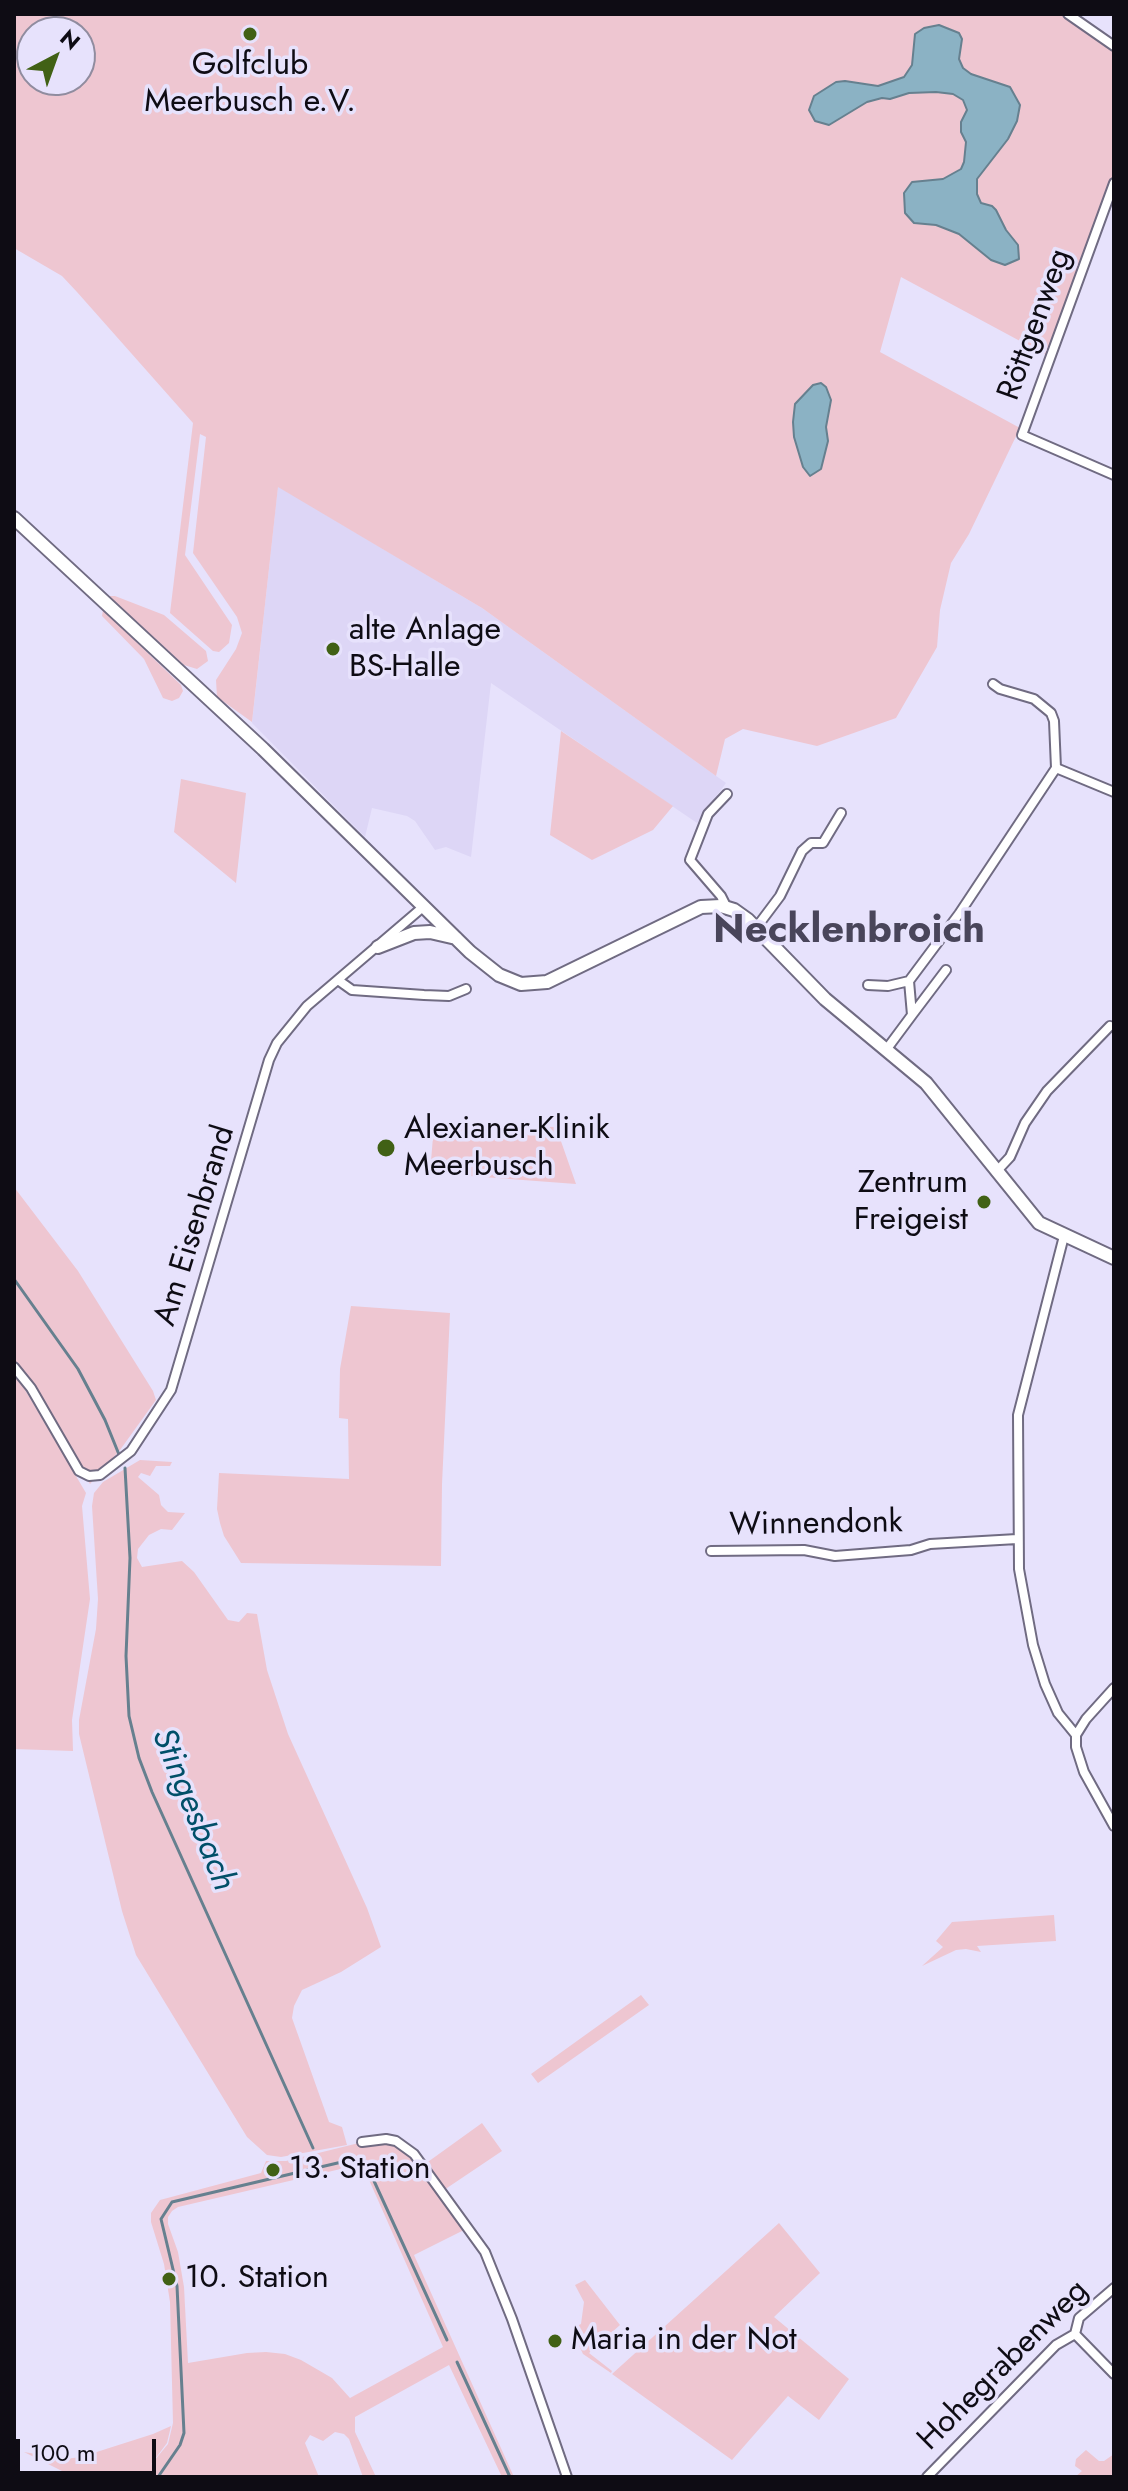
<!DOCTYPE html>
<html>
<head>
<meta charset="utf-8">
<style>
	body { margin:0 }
	#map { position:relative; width:1128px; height:2491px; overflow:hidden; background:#e7e2fc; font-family:Jost,sans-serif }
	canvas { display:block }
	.frame { position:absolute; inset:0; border:16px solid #0e0c14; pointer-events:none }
	.north { position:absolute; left:16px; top:16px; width:80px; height:80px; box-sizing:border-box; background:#e7e2fc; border:2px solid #908c9f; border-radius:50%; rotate:41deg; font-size:22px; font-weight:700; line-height:32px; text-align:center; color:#0e0c14 }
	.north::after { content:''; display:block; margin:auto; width:28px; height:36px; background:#416115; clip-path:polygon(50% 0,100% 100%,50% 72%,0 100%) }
	.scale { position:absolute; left:16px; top:2439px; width:140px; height:36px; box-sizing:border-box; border:4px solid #0e0c14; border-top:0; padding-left:10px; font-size:24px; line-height:28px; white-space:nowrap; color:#0e0c14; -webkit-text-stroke:6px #e7e2fc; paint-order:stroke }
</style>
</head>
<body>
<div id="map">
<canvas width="1128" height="2491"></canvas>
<div class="frame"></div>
<div class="north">N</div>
<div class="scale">100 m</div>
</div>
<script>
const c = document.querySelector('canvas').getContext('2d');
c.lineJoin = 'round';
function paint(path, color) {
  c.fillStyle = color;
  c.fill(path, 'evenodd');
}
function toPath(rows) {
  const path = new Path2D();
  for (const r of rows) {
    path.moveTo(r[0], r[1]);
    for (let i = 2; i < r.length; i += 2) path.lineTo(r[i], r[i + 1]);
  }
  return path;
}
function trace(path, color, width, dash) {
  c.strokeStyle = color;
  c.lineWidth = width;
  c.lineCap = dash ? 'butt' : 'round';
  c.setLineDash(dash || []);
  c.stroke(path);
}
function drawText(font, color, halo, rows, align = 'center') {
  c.font = font + ' Jost,sans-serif';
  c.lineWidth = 7;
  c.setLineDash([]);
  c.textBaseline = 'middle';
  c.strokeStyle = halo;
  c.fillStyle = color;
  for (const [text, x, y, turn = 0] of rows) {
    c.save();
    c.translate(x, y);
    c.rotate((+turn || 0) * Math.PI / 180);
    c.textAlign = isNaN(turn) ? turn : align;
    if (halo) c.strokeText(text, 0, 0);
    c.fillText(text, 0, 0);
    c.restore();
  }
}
paint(toPath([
	[278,486,482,608,726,783,697,823,491,683,471,857,446,847,435,850,415,821,407,816,372,808,365,837,252,723]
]), '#ddd6f6');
paint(toPath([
	[14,14,1062,14,1114,51,1114,172,1046,355,901,277,880,352,1020,428,969,534,951,563,940,610,937,647,896,718,817,746,743,729,725,739,716,776,482,608,278,487,252,722,217,697,216,680,236,649,242,633,237,617,193,553,206,437,200,434,185,555,232,625,229,643,219,652,213,651,170,613,193,423,77,292,62,276,14,248],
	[32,32,80,32,80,80,32,80],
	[109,596,115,596,164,615,206,651,208,661,197,669,184,665],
	[103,610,181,685,183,691,179,698,172,701,163,698,144,659,102,616],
	[561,731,673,806,653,830,592,860,550,835],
	[181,779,246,793,236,883,174,832],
	[434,1125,556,1127,576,1184,430,1173],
	[14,1187,78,1271,153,1391,156,1400,120,1450,90,1484,74,1460,29,1378,14,1361],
	[351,1306,450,1313,442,1484,441,1566,241,1563,224,1536,220,1523,217,1509,219,1473,349,1479,348,1419,339,1418,340,1369],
	[14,1371,86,1493,82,1506,90,1599,72,1720,73,1751,14,1749],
	[140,1460,172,1462,170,1466,156,1466,150,1476,141,1473,138,1477,159,1495,161,1505,168,1512,185,1513,172,1530,161,1529,149,1535,138,1549,137,1558,142,1567,182,1561,194,1572,228,1620,239,1622,247,1613,257,1614,267,1670,288,1734,367,1908,381,1947,341,1972,302,1990,294,2006,292,2018,329,2122,342,2127,347,2145,281,2157,267,2155,247,2137,136,1955,122,1911,79,1734,79,1720,96,1629,98,1599,92,1506,94,1493,103,1482],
	[1054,1915,1056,1941,977,1946,981,1952,966,1949,956,1950,922,1966,943,1947,936,1941,952,1922],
	[641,1995,649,2005,538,2083,531,2074],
	[482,2123,502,2151,444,2190,425,2164],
	[375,2139,385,2139,407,2148,468,2228,414,2255,514,2477,502,2477,449,2365,355,2417,355,2432,376,2477,363,2477,349,2439,344,2434,335,2432,323,2441,310,2435,305,2443,319,2477,160,2477,164,2468,158,2477,108,2477,95,2472,91,2477,74,2477,24,2452,65,2459,81,2457,153,2434,171,2426,167,2443,149,2467,168,2444,173,2423,170,2302,164,2264,151,2222,151,2213,160,2200,261,2173,266,2161,286,2161],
	[362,2164,443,2347,350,2398,332,2378,301,2360,285,2354,266,2352,247,2353,188,2363,184,2287,178,2252,168,2224,168,2217,172,2211,178,2207],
	[779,2223,820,2273,774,2317,849,2379,819,2420,788,2396,732,2460,612,2374],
	[585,2280,620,2325,589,2353,612,2371,611,2373,583,2354,573,2333,573,2328,581,2324,584,2302,575,2285],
	[1086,2450,1099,2461,1104,2461,1114,2454,1114,2477,1075,2477,1082,2471,1075,2466,1076,2459]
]), '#eec6d1');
const water = toPath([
	[939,25,959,33,962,39,959,59,963,68,971,74,1010,87,1020,105,1017,121,1008,139,977,179,977,194,981,203,992,206,996,210,1006,230,1018,245,1019,259,1005,265,991,260,959,234,936,225,914,223,905,213,904,193,912,182,943,179,961,169,964,162,966,142,961,132,961,122,967,110,963,100,953,94,936,92,909,93,890,99,882,98,867,102,829,125,815,121,809,110,814,96,836,82,845,81,878,86,904,77,912,65,915,34,924,28,939,25],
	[821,383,826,387,831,400,826,427,828,441,821,469,810,476,803,467,794,437,793,422,795,404,813,385,821,383]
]);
paint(water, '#8bb2c4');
trace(water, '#66808f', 2);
trace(toPath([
	[14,1279,78,1369,105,1420,120,1457],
	[125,1468,130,1558,126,1656,129,1716,139,1758,152,1792,313,2148],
	[457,2362,510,2477],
	[158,2477,180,2445,184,2433,177,2286,161,2219,172,2202,363,2157,447,2340]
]), '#66808f', 3);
const street = toPath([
	[1068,14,1114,46],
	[1114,183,1022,435,1114,475],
	[1056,768,1114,792],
	[727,908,721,896,690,860,708,814,727,794],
	[756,928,780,896,802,851,811,843,823,843,841,813],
	[338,980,352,990,424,995,449,996,466,989],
	[868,985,888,986,909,981,959,914,1056,768,1054,721,1051,713,1034,699,1000,689,993,684],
	[912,1015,946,970],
	[886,1050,912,1015,909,981],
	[996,1172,1010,1157,1025,1123,1047,1091,1110,1026],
	[1064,1236,1018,1415,1019,1569,1033,1645,1045,1684,1058,1713,1076,1735,1076,1747,1084,1772,1114,1826],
	[14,1367,31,1388,79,1471,89,1476,100,1475,131,1451,171,1390,269,1060,277,1043,307,1006,423,907],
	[711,1551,804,1550,835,1556,911,1550,930,1544,1017,1539],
	[1076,1735,1086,1719,1114,1688],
	[362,2142,386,2139,396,2141,414,2154,485,2252,512,2319,567,2477],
	[1075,2334,1079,2318,1114,2288],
	[1075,2334,1114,2374],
	[927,2477,1056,2345,1075,2334]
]);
const secondary = toPath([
	[14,518,263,749,470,952,499,975,521,984,547,982,701,907,721,906,734,910,748,920,825,999,926,1083,1039,1223,1114,1258],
	[378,947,414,933,430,932,456,938]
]);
trace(street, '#706b82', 12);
trace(secondary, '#706b82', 16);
trace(street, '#fff', 8);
trace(secondary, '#fff', 12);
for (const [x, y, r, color] of [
	[250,34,8,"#416115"],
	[333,649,8,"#416115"],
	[386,1148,10,"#416115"],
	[984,1202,8,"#416115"],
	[273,2170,8,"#416115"],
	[169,2279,8,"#416115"],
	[555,2341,8,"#416115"]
]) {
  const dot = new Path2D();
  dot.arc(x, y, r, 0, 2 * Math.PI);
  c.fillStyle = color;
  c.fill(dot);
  trace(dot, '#e7e2fc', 3);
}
drawText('32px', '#0e0c14', '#e7e2fc', [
	["Golfclub",250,66,"center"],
	["Meerbusch e.V.",250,103,"center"],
	["alte Anlage",349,631],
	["BS-Halle",349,668],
	["Alexianer-Klinik",404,1130],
	["Meerbusch",404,1167],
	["Zentrum",968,1184,"right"],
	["Freigeist",968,1221,"right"],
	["13. Station",289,2170],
	["10. Station",185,2279],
	["Maria in der Not",571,2341]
], 'left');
drawText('32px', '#0e0c14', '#e7e2fc', [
	["Röttgenweg",1036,325,-70],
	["Am Eisenbrand",196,1226,-73],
	["Winnendonk",816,1525,-1],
	["Hohegrabenweg",1004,2366,-45]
]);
drawText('italic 34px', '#004f69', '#e7e2fc', [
	["Stingesbach",192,1810,68]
]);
drawText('bold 40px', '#49455a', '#e7e2fc', [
	["Necklenbroich",849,932]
]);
</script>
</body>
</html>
